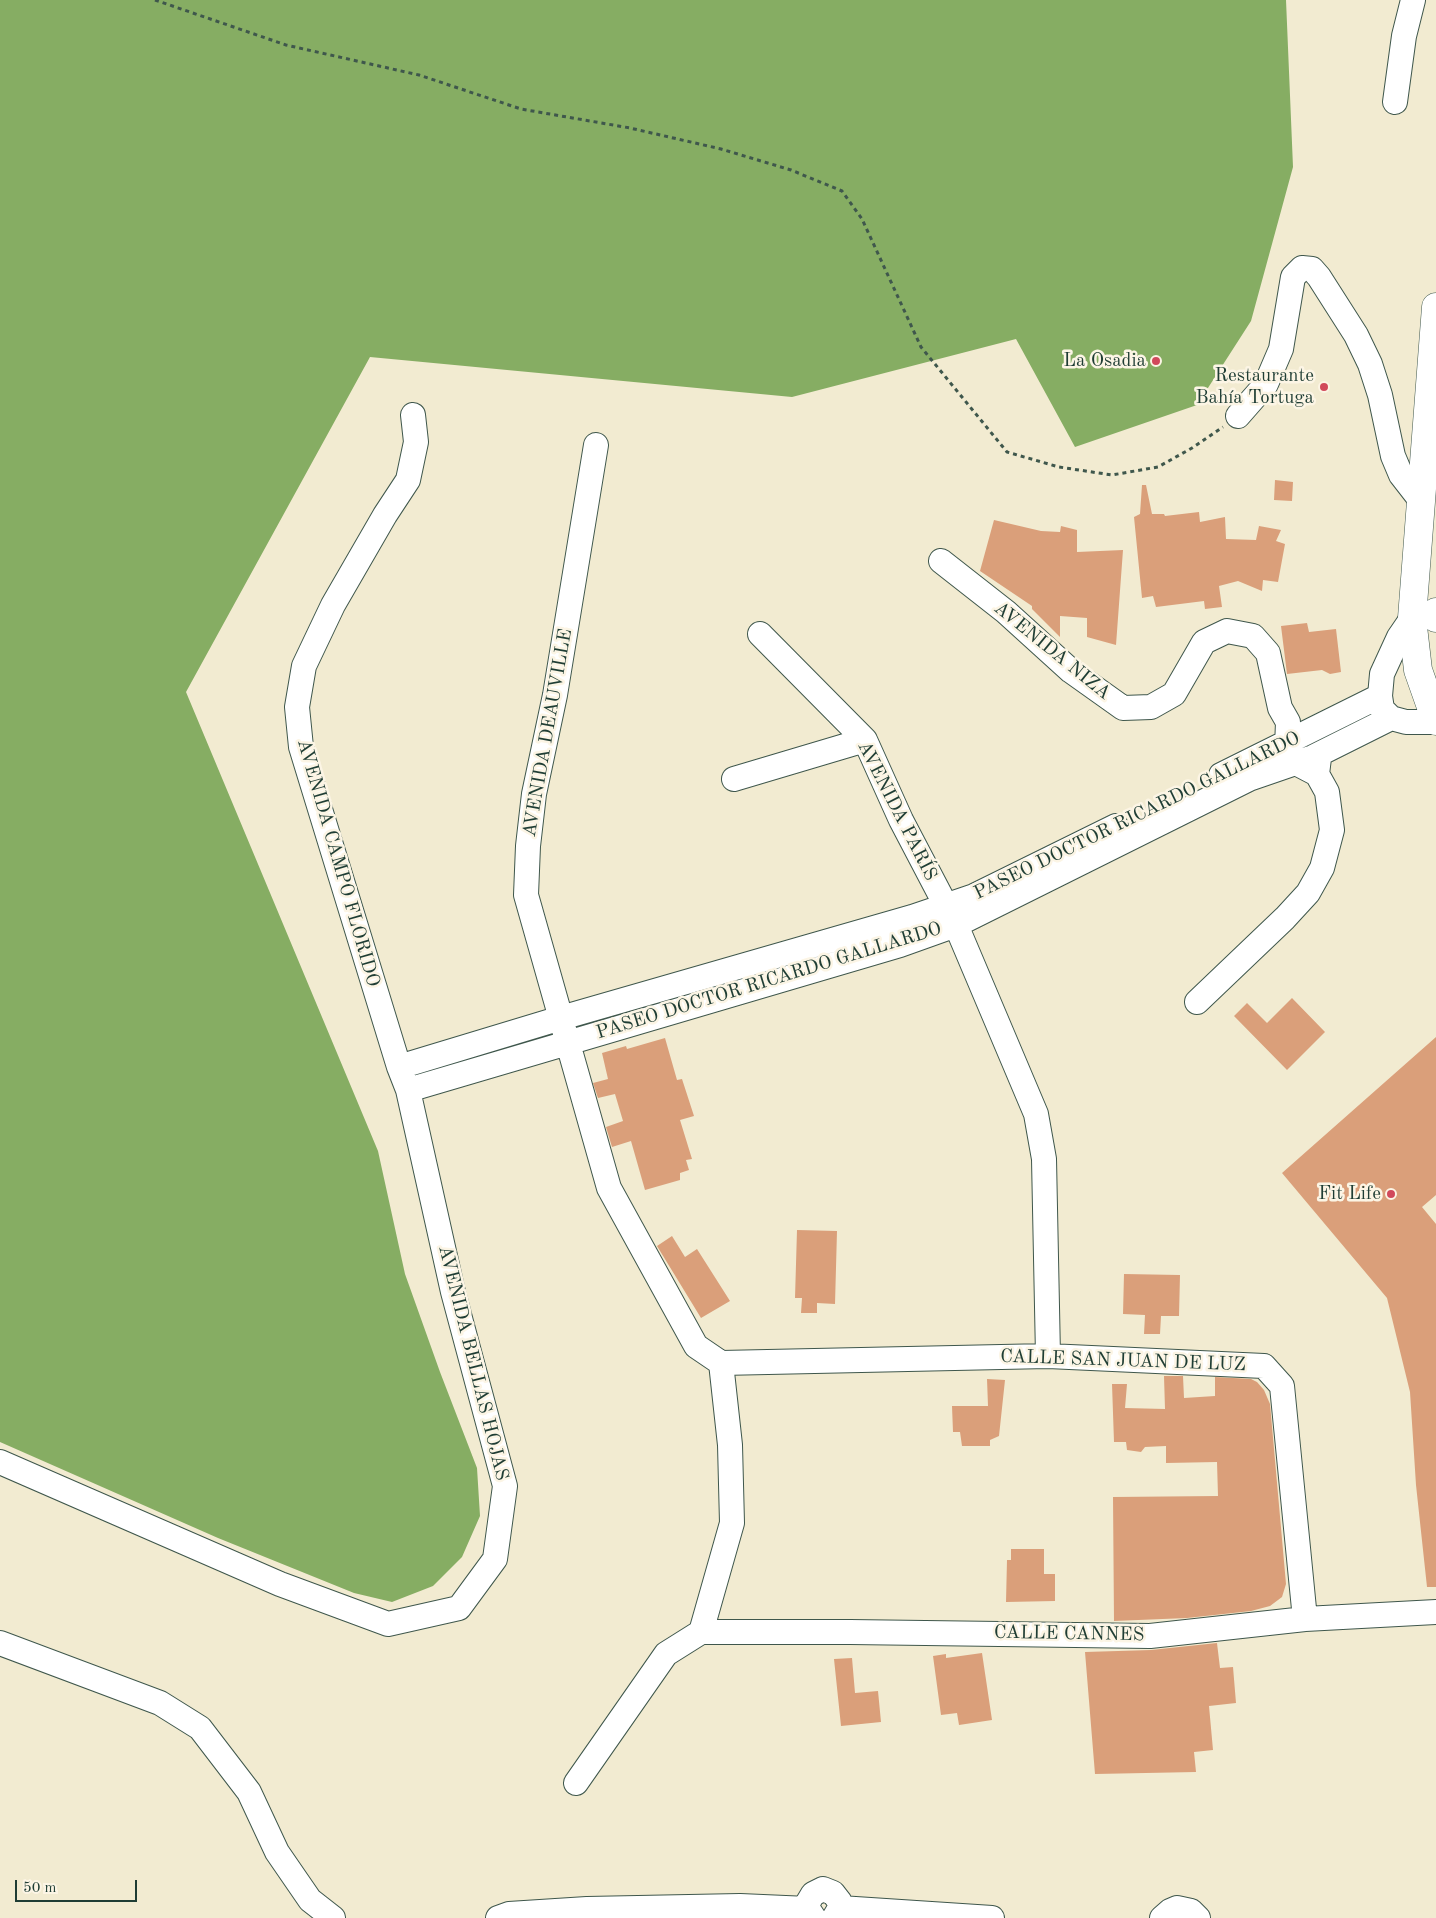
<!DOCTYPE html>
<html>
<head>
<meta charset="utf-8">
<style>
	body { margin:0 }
	#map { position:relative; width:1436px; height:1918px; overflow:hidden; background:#f2ebd1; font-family:"Old Standard TT",serif }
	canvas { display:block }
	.scale { position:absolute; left:15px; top:1880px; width:122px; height:22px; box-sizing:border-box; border:2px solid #1f3d34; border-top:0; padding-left:6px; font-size:15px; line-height:18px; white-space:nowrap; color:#1f3d34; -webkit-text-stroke:4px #fcf5e5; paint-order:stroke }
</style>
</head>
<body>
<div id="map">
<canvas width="1436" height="1918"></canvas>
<div class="scale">50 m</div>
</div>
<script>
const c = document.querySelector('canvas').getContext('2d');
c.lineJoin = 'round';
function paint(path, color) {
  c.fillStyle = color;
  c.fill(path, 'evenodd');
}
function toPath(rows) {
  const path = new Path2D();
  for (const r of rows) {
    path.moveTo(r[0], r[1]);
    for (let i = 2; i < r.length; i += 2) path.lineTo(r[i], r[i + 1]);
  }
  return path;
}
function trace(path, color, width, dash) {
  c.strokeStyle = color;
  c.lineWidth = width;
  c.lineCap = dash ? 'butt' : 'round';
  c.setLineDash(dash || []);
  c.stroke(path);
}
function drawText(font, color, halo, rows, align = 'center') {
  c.font = font + ' "Old Standard TT",serif';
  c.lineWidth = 5;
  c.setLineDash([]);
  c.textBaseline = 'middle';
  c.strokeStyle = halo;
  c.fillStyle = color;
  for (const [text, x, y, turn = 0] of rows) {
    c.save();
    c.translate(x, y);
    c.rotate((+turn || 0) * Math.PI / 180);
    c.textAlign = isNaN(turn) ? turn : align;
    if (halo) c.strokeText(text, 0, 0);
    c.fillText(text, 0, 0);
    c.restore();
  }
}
paint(toPath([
	[0,0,1286,0,1293,167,1251,321,1197,405,1075,447,1016,339,792,397,370,357,186,692,378,1151,405,1274,440,1372,477,1468,480,1516,462,1557,433,1586,392,1602,354,1593,218,1538,0,1442]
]), '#86ad63');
paint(toPath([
	[1275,480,1293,482,1292,501,1274,500],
	[1142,485,1146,485,1152,514,1164,514,1165,516,1199,512,1200,522,1225,517,1226,539,1256,540,1259,526,1281,530,1276,541,1285,544,1278,582,1263,580,1262,591,1238,581,1219,586,1222,607,1205,609,1204,601,1156,607,1153,596,1142,598,1134,517,1140,514],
	[994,520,1041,531,1060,532,1061,526,1077,530,1077,552,1123,550,1116,645,1087,637,1087,618,1060,616,1060,637,1032,609,1032,606,980,571],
	[1307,623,1309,632,1336,629,1341,672,1330,674,1322,670,1287,674,1281,626],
	[1292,998,1325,1032,1287,1070,1234,1016,1247,1003,1267,1023],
	[1436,1037,1436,1195,1422,1207,1436,1224,1436,1587,1427,1587,1416,1485,1410,1392,1387,1298,1282,1173],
	[665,1038,677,1080,682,1079,694,1116,680,1120,692,1159,686,1160,689,1170,680,1173,680,1180,645,1190,631,1141,612,1147,606,1127,623,1121,615,1094,598,1098,593,1083,608,1079,602,1053,626,1046,627,1049],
	[797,1230,837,1231,835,1304,817,1303,817,1313,801,1313,802,1298,795,1298],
	[672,1236,685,1257,697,1249,730,1301,701,1318,657,1246],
	[1124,1274,1180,1275,1179,1316,1161,1316,1160,1334,1144,1334,1145,1315,1123,1314],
	[1164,1376,1183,1376,1184,1398,1215,1396,1215,1377,1251,1379,1257,1382,1264,1390,1270,1404,1286,1584,1282,1597,1270,1606,1251,1611,1187,1618,1114,1621,1113,1497,1218,1496,1217,1462,1166,1463,1166,1446,1145,1447,1141,1452,1127,1450,1126,1442,1114,1442,1112,1384,1127,1384,1125,1408,1165,1409],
	[987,1379,1005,1380,999,1436,990,1440,990,1446,962,1446,960,1432,953,1432,952,1406,988,1406],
	[1011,1549,1044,1549,1044,1574,1055,1574,1055,1601,1006,1602,1007,1560,1011,1560],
	[1217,1643,1220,1668,1233,1667,1236,1703,1209,1706,1213,1750,1194,1752,1196,1772,1095,1774,1085,1652,1151,1650],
	[982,1653,992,1720,959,1725,957,1713,941,1715,933,1656,946,1654,946,1658],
	[852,1658,855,1693,878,1691,881,1722,841,1726,834,1659]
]), '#da9f7a');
const minor = toPath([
	[1395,102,1404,36,1413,0],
	[1238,416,1266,384,1281,349,1293,277,1302,268,1312,269,1319,277,1356,335,1370,364,1380,395,1393,456,1401,475,1422,502],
	[941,561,1006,612,1071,671,1123,708,1151,707,1174,694,1204,642,1227,631,1253,636,1268,653,1280,708,1288,722,1287,747,1289,757,1296,763,1317,774],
	[1412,618,1399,637,1382,674,1380,696,1382,709,1391,718,1406,722,1436,722],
	[760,634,865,740,901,820,956,925,1036,1114,1044,1159,1048,1356],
	[1221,775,1380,696],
	[734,779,865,740],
	[1197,1002,1285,918,1308,893,1322,868,1332,830,1327,792,1317,774,1319,758],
	[399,1067,561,1018,912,917,974,896,1116,826],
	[408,1090,900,945,956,925,1249,779,1313,757,1391,718],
	[721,1363,1048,1356,1264,1366,1282,1386,1305,1619],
	[0,1462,280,1584,388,1624,459,1608,495,1559,505,1486,453,1292,408,1090,399,1067,301,747,297,707,304,666,333,605,385,515,408,480,416,442,413,415],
	[701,1632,850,1632,1150,1636,1305,1619,1436,1612],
	[0,1643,160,1703,200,1728,249,1792,277,1852,310,1900,333,1918],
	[576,1783,666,1654,701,1632,732,1523,730,1445,721,1363,696,1346,609,1188,526,895,528,846,534,794,555,695,596,445],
	[840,1908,992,1918],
	[498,1918,509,1914,587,1909,740,1906,808,1909],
	[814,1918,808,1909,807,1904,813,1894,823,1889,833,1893,840,1902,840,1908,834,1918],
	[1162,1918,1170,1911,1177,1908,1191,1911,1198,1918]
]);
const highway = toPath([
	[1436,307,1412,618,1418,670,1436,721],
	[1436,612,1436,618]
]);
trace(minor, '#3f574c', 26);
trace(highway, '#3f574c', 29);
trace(toPath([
	[155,0,286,45,419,75,521,109,630,128,721,149,791,170,842,191,862,219,921,347,1007,452,1059,467,1112,475,1158,467,1192,448,1223,427]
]), '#3f574c', 3, [4, 4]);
trace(minor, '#fff', 24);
trace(highway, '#fff', 28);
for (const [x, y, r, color] of [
	[1156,361,5,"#d1495b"],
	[1324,387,5,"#d1495b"],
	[1391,1194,5,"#d1495b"]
]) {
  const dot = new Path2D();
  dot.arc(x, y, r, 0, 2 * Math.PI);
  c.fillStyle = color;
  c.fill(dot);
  trace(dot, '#fcf5e5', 2);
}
drawText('19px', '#1f3d34', '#fcf5e5', [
	["La Osadia",1146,361],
	["Restaurante",1314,376],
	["Bahía Tortuga",1314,398],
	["Fit Life",1381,1194]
], 'right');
drawText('19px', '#1f3d34', '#fcf5e5', [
	["AVENIDA NIZA",1052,651,39],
	["AVENIDA DEAUVILLE",548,733,-80],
	["AVENIDA PARÍS",897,811,63],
	["PASEO DOCTOR RICARDO GALLARDO",1137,816,-26],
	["AVENIDA CAMPO FLORIDO",338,863,74],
	["PASEO DOCTOR RICARDO GALLARDO",769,981,-17],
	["CALLE SAN JUAN DE LUZ",1123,1361,2],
	["AVENIDA BELLAS HOJAS",473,1363,76],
	["CALLE CANNES",1069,1634,1]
]);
</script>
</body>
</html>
